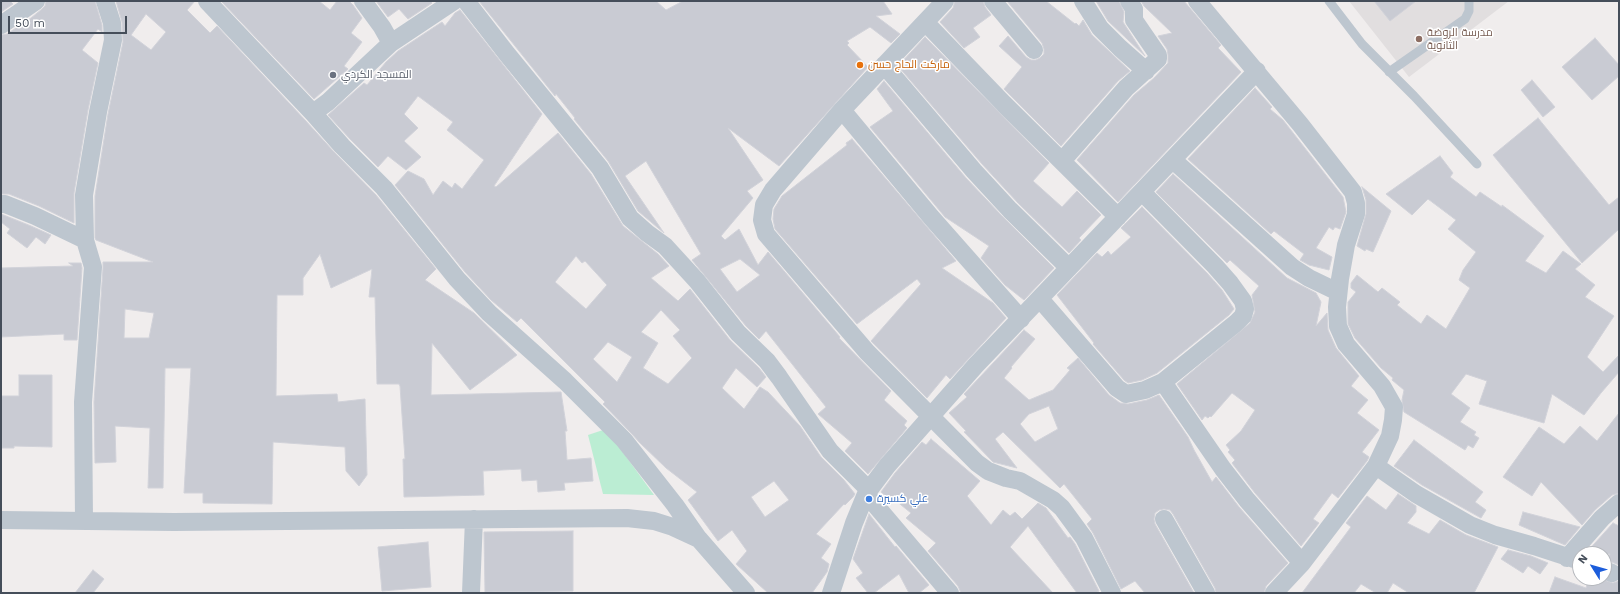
<!DOCTYPE html>
<html>
<head>
<meta charset="utf-8">
<style>
	body { margin:0 }
	#map { position:relative; width:1620px; height:594px; overflow:hidden; background:#f0eded; font-family:"Work Sans",sans-serif }
	canvas { display:block }
	.frame { position:absolute; inset:0; border:2px solid #454e5a; pointer-events:none }
	.north { position:absolute; left:1572px; top:546px; width:40px; height:40px; box-sizing:border-box; background:#fff; border:1px solid #b5b8bd; border-radius:50%; rotate:307deg; font-size:11px; font-weight:700; line-height:16px; text-align:center; color:#454e5a }
	.north::after { content:''; display:block; margin:auto; width:14px; height:18px; background:#1c5ddb; clip-path:polygon(50% 0,100% 100%,50% 72%,0 100%) }
	.scale { position:absolute; left:8px; top:16px; width:119px; height:18px; box-sizing:border-box; border:2px solid #454e5a; border-top:0; padding-left:5px; font-size:12px; line-height:14px; white-space:nowrap; color:#454e5a; -webkit-text-stroke:3px #fff; paint-order:stroke }
</style>
</head>
<body>
<div id="map">
<canvas width="1620" height="594"></canvas>
<div class="frame"></div>
<div class="north">N</div>
<div class="scale">50 m</div>
</div>
<script>
const c = document.querySelector('canvas').getContext('2d');
c.lineJoin = 'round';
function paint(path, color) {
  c.fillStyle = color;
  c.fill(path, 'evenodd');
}
function toPath(rows) {
  const path = new Path2D();
  for (const r of rows) {
    path.moveTo(r[0], r[1]);
    for (let i = 2; i < r.length; i += 2) path.lineTo(r[i], r[i + 1]);
  }
  return path;
}
function trace(path, color, width, dash) {
  c.strokeStyle = color;
  c.lineWidth = width;
  c.lineCap = dash ? 'butt' : 'round';
  c.setLineDash(dash || []);
  c.stroke(path);
}
function drawText(font, color, halo, rows, align = 'center') {
  c.font = font + ' "Work Sans",Cairo,sans-serif';
  c.lineWidth = 3;
  c.setLineDash([]);
  c.textBaseline = 'middle';
  c.strokeStyle = halo;
  c.fillStyle = color;
  for (const [text, x, y, turn = 0] of rows) {
    c.save();
    c.translate(x, y);
    c.rotate((+turn || 0) * Math.PI / 180);
    c.textAlign = isNaN(turn) ? turn : align;
    if (halo) c.strokeText(text, 0, 0);
    c.fillText(text, 0, 0);
    c.restore();
  }
}
paint(toPath([
	[1349,1,1509,1,1409,77]
]), '#e1dedf');
paint(toPath([
	[606,429,654,495,603,494,588,435]
]), '#bbedd3');
const building = toPath([
	[1,1,10,1,13,4,1,12,1,1],
	[46,1,95,1,102,25,102,32,98,29,82,50,98,63,88,110,74,193,74,223,39,206,9,194,1,194,1,35,7,34,31,18,42,9,45,6,46,1],
	[116,1,195,1,187,10,210,33,217,26,305,120,335,153,376,195,436,269,425,280,474,313,517,355,470,390,432,343,431,395,561,392,567,431,565,431,567,460,591,458,593,481,564,483,565,490,538,492,537,480,522,481,521,469,483,471,484,495,404,497,403,459,405,459,400,386,399,384,377,384,375,297,369,297,372,269,331,288,320,254,303,278,303,295,277,295,276,396,337,394,338,402,365,399,367,475,359,486,346,471,345,447,273,442,272,504,203,503,203,493,184,493,191,368,165,368,163,488,148,488,150,428,115,426,116,462,95,463,94,402,103,268,103,262,153,262,96,240,95,238,95,196,108,114,123,42,122,22,116,1],
	[146,14,166,32,151,50,131,35,146,14],
	[125,309,154,313,149,338,124,338,125,309],
	[221,1,319,1,330,10,337,1,349,1,353,5,362,18,351,33,362,42,344,66,348,69,314,99,221,1],
	[376,1,430,1,432,3,408,19,399,9,388,17,376,1],
	[479,1,656,1,666,10,683,1,883,1,892,14,876,16,900,34,891,43,870,27,847,41,849,43,847,45,868,67,779,166,728,128,763,180,747,191,753,198,721,236,725,240,739,229,758,265,768,252,840,337,839,338,891,391,884,400,907,421,904,425,907,428,868,474,845,451,852,443,818,414,826,407,766,331,759,339,746,326,692,260,701,254,646,161,625,176,664,233,638,211,608,161,574,119,575,118,556,94,555,96,479,1],
	[740,259,760,275,737,292,720,269,740,259],
	[955,1,983,1,985,7,991,15,973,28,980,37,964,48,940,22,953,8,955,1],
	[1007,1,1046,1,1075,24,1076,23,1079,26,1083,20,1092,35,1130,71,1118,81,1061,146,1004,89,1022,67,999,46,1008,36,1026,57,1031,60,1036,60,1040,58,1044,54,1044,49,1042,43,1007,1],
	[1096,1,1119,1,1124,12,1123,22,1145,56,1108,21,1096,1],
	[1141,1,1184,1,1221,45,1218,48,1241,72,1118,202,1077,160,1134,95,1154,78,1168,63,1168,55,1167,49,1158,36,1172,33,1144,6,1141,1],
	[1374,1,1416,1,1390,21,1374,1],
	[460,10,542,114,494,186,496,187,558,133,591,174,623,226,658,254,669,266,651,278,678,301,690,289,730,340,759,368,766,377,757,387,736,368,722,388,744,409,760,387,768,392,800,426,821,457,844,480,855,494,853,497,845,505,844,504,816,534,831,544,821,558,829,564,827,572,812,593,768,593,736,564,747,551,732,530,718,541,688,500,697,492,666,468,640,443,631,433,603,404,605,402,521,318,517,322,491,300,465,272,395,185,408,171,424,179,433,195,443,181,452,188,455,183,462,189,484,160,447,130,453,122,418,96,404,114,418,128,404,141,421,157,406,170,388,156,378,167,350,139,328,115,364,83,367,85,386,62,398,51,442,22,445,26,455,13,460,10],
	[576,256,582,263,585,261,607,285,586,309,555,282,576,256],
	[661,310,680,330,673,336,692,358,668,384,643,368,658,343,641,332,661,310],
	[608,342,632,357,617,382,593,359,608,342],
	[774,481,789,500,765,517,751,497,774,481],
	[925,37,1049,163,1033,181,1062,207,1077,191,1101,215,1079,238,1081,240,1069,253,1018,203,982,164,898,66,925,37],
	[1595,38,1619,65,1619,76,1592,100,1562,67,1595,38],
	[1532,80,1555,107,1543,117,1521,90,1532,80],
	[884,81,966,178,1003,217,1054,268,1024,300,1005,285,981,258,989,246,945,217,870,127,893,111,877,89,884,81],
	[1255,88,1272,107,1270,109,1283,120,1343,197,1346,212,1340,229,1335,227,1333,230,1329,227,1316,248,1332,257,1329,270,1309,265,1300,260,1304,254,1274,231,1271,234,1188,159,1255,88],
	[1538,118,1609,205,1619,197,1619,229,1582,263,1493,155,1538,118],
	[852,139,956,261,942,268,993,303,1006,318,950,379,946,375,927,398,871,341,921,284,917,279,857,324,775,229,773,219,774,209,782,196,847,145,846,143,852,139],
	[1440,156,1453,173,1450,177,1476,197,1480,192,1502,207,1502,205,1544,236,1525,261,1546,273,1563,251,1581,264,1575,269,1595,285,1585,297,1614,316,1587,357,1603,372,1619,355,1619,372,1601,393,1584,415,1552,394,1544,423,1479,404,1487,381,1466,374,1451,394,1470,408,1460,422,1476,432,1474,435,1479,438,1473,448,1468,445,1465,450,1404,412,1402,400,1404,390,1392,380,1393,378,1381,368,1355,338,1348,324,1348,302,1356,292,1351,288,1351,283,1357,275,1378,292,1382,288,1400,302,1397,305,1421,324,1427,315,1446,329,1470,288,1459,280,1463,270,1476,252,1448,229,1456,220,1428,199,1412,215,1386,194,1440,156],
	[1173,174,1287,278,1316,293,1321,302,1316,326,1327,313,1328,330,1336,348,1359,376,1351,386,1368,400,1357,413,1379,430,1362,452,1369,457,1367,461,1338,498,1332,493,1313,519,1319,523,1301,546,1255,493,1232,463,1235,460,1228,452,1230,450,1226,445,1241,431,1255,410,1232,393,1211,417,1210,416,1208,418,1205,416,1202,420,1177,384,1250,323,1255,312,1252,295,1259,286,1230,260,1227,263,1156,192,1173,174],
	[1362,187,1391,211,1373,252,1366,249,1365,251,1357,246,1366,214,1366,200,1362,187],
	[1142,207,1207,273,1222,290,1234,309,1229,315,1157,373,1142,380,1128,383,1124,380,1093,344,1094,343,1057,295,1097,253,1102,257,1108,251,1111,255,1131,237,1121,228,1142,207],
	[1,214,31,226,51,235,45,244,36,237,27,248,7,233,10,229,1,222,1,214],
	[69,263,81,263,82,268,77,340,64,340,64,334,1,337,1,268,73,266,69,263],
	[1024,330,1035,339,1011,367,1012,368,1004,378,1029,400,1053,390,1070,370,1067,368,1078,358,1109,395,1120,403,1128,404,1147,400,1159,395,1188,437,1194,450,1212,482,1216,477,1239,507,1288,563,1266,586,1264,593,1216,593,1215,588,1173,514,1170,510,1164,509,1159,510,1155,513,1154,519,1155,524,1194,593,1145,593,1135,581,1121,589,1093,533,1087,524,1092,519,1064,484,1060,488,1003,432,995,439,1017,468,993,462,964,432,966,431,949,413,967,397,964,394,1024,330],
	[1049,406,1058,429,1035,442,1020,424,1029,414,1049,406],
	[19,375,52,375,52,447,14,446,14,448,2,448,1,396,19,396,19,375],
	[1619,413,1619,493,1612,495,1595,510,1582,525,1541,482,1532,496,1503,477,1539,427,1564,444,1580,426,1597,441,1619,413],
	[931,439,980,481,967,496,991,525,1003,510,1010,516,1015,512,1022,519,1038,503,1046,508,1068,538,1070,537,1075,544,1099,591,1096,593,1077,593,1028,526,1010,547,1053,593,961,593,958,586,928,551,936,543,906,518,911,513,890,496,888,498,881,492,895,473,922,442,926,445,931,439],
	[1414,440,1483,492,1475,502,1486,510,1481,518,1422,485,1394,466,1414,440],
	[1398,494,1416,506,1416,512,1407,523,1429,534,1440,520,1466,535,1498,547,1474,593,1409,593,1393,583,1387,593,1376,593,1361,584,1354,593,1302,593,1351,527,1346,523,1367,496,1386,510,1398,494],
	[1523,512,1580,527,1565,545,1519,525,1523,512],
	[869,514,895,547,896,546,929,585,919,593,909,593,899,574,874,593,868,593,856,578,863,573,853,559,869,514],
	[1613,523,1619,526,1619,565,1607,560,1610,554,1588,554,1586,553,1613,523],
	[573,531,573,591,485,592,484,532,573,531],
	[428,542,431,587,382,591,378,547,428,542],
	[1508,550,1531,556,1548,563,1540,574,1528,566,1523,573,1501,559,1508,550],
	[93,570,104,579,93,593,75,593,93,570],
	[1555,577,1586,588,1589,578,1598,578,1613,583,1619,581,1619,593,1549,593,1555,577]
]);
paint(building, '#c9cbd3');
trace(building, '#d1d2d9', 1);
trace(toPath([
	[1329,1,1362,44,1414,96,1477,164],
	[1389,72,1465,19,1469,11,1469,1]
]), '#bdc6cf', 9);
trace(toPath([
	[207,1,313,113,342,146,384,188,457,279,489,313,565,381,624,440,675,505,698,538],
	[363,1,382,27,391,43],
	[466,1,507,54,600,168,630,218,647,233,665,246,697,281,738,333,767,361,779,377,830,451,868,489],
	[945,1,842,110,773,190,764,205,762,220,766,234,867,352,977,463,988,471,1006,478,1020,481,1053,500,1062,508,1084,538,1112,593],
	[993,1,1034,50],
	[1083,1,1100,28,1120,48,1146,71],
	[1197,1,1300,124,1353,192,1356,203,1356,214,1346,245,1340,279,1337,307,1338,326,1346,344,1382,386,1394,407,1393,420,1390,436,1376,466,1302,563,1274,593],
	[926,23,1004,104,1118,217],
	[1,25,36,1],
	[884,65,974,171,1010,210,1069,268],
	[842,110,931,217,1021,319],
	[313,113,328,102,391,43,454,1],
	[1173,160,1292,267,1309,278,1338,292],
	[1062,161,1126,88,1158,59,1158,55,1134,20,1134,9,1129,1],
	[1,204,5,204,35,216,85,240],
	[1040,299,1117,388,1126,394,1145,390,1163,382,1236,323,1243,316,1245,309,1243,301,1230,283,1215,266,1142,192],
	[1163,382,1223,469,1247,500,1302,563],
	[1376,466,1416,494,1470,525,1495,535,1534,546,1580,561],
	[866,494,950,593],
	[1164,519,1206,593],
	[1,520,174,522,627,518,654,521,673,527,699,539,746,593],
	[84,520,83,402,93,267,85,240,84,195,98,112,113,40,112,23,105,1],
	[1567,558,1602,518,1619,503],
	[1604,570,1612,573],
	[471,593,474,519],
	[831,593,854,523,866,494,887,466,976,365,1257,71]
]), '#bdc6cf', 18);
for (const [x, y, r, color] of [
	[1419,39,4,"#8d6e63"],
	[860,65,4,"#e8710a"],
	[333,75,4,"#6b7280"],
	[869,499,4,"#3f7fe0"]
]) {
  const dot = new Path2D();
  dot.arc(x, y, r, 0, 2 * Math.PI);
  c.fillStyle = color;
  c.fill(dot);
  trace(dot, '#fff', 1.5);
}
drawText('11px', '#785e54', '#fff', [
	["مدرسة الروضة",1427,33],
	["الثانوية",1427,46]
], 'left');
drawText('11px', '#c56008', '#fff', [
	["ماركت الحاج حسن",868,65]
], 'left');
drawText('11px', '#5b616d', '#fff', [
	["المسجد الكردي",341,75]
], 'left');
drawText('11px', '#366cbe', '#fff', [
	["علي كسيرة",877,499]
], 'left');
</script>
</body>
</html>
